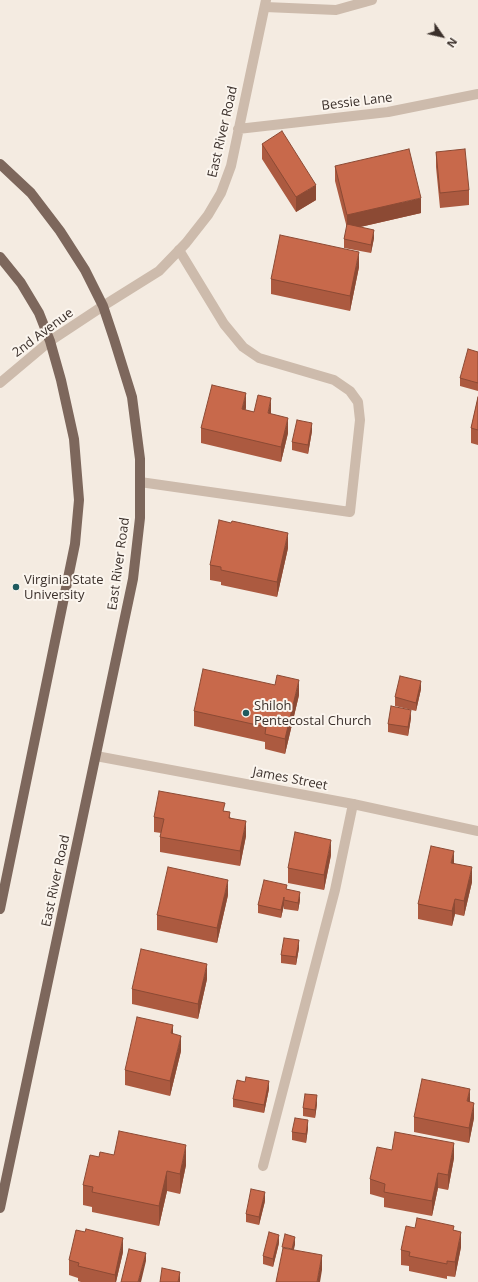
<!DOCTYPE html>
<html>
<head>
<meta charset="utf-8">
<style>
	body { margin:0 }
	#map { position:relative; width:478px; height:1282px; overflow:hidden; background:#f4ebe1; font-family:"Open Sans",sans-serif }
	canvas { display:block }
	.north { position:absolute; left:422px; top:16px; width:40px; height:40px; -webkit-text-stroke:3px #fbf5ee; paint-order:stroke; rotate:124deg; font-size:11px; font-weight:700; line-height:16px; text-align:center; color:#3b302b }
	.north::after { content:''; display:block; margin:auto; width:14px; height:18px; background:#3b302b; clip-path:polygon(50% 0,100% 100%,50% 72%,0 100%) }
</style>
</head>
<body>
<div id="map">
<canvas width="478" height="1282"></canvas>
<div class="north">N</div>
</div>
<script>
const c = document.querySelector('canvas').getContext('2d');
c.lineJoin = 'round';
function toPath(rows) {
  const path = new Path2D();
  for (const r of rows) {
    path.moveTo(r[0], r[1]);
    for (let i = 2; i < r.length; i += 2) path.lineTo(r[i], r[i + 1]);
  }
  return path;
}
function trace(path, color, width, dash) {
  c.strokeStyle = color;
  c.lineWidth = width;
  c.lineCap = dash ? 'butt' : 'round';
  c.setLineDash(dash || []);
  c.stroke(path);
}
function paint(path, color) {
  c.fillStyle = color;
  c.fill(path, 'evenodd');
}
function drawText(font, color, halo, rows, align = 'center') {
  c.font = font + ' "Open Sans",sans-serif';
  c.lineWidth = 4;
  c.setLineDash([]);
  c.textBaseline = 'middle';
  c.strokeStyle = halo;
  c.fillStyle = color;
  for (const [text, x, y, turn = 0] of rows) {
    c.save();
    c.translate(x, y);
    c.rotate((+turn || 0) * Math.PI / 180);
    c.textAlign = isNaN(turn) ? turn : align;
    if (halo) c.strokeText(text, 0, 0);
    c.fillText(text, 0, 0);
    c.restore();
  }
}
trace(toPath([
	[265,7,336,10,372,0],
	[140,482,350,512,360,420,358,402,350,391,334,380,259,358,243,347,224,324,179,250],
	[263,1166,335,890,353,804]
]), '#cdbbac', 10);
trace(toPath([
	[238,129,388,112,478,94],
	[0,383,50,341,103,306,159,271,186,243,208,215,221,193,231,166,266,0],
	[96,756,353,804,478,831]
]), '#cdbbac', 10);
trace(toPath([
	[0,164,31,193,60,231,85,270,103,306,114,339,132,397,140,459,140,518,133,579,0,1208],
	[0,257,21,283,39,313,50,341,61,380,74,439,79,500,75,544,0,909]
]), '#7d675c', 10);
paint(toPath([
	[262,144,316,200,296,212,262,159],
	[436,152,469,190,469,205,440,208,436,167],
	[335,166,421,213,360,227,374,238,371,253,344,248,344,239,347,228,335,181],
	[359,267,350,311,271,294,271,279],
	[478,352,478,391,460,386,460,378],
	[478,397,478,445,471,443,471,428],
	[246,408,245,410,254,412,271,414,288,433,281,462,201,443,201,428],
	[312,431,308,454,292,450,292,442],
	[288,548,277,597,221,585,221,582,210,580,210,565],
	[421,689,416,711,395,706,395,697],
	[299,695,285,754,265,749,265,742,194,726,194,711],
	[411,718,408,736,388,732,388,724],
	[225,811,246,836,240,866,160,852,160,837,161,833,154,832,154,817],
	[331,855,324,890,288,883,288,868],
	[454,863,472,882,464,916,455,914,452,926,418,919,418,904],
	[287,889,300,900,298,911,284,909,284,905,281,918,258,913,258,905],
	[228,895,217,943,157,930,157,915],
	[299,948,296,965,281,963,281,955],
	[207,979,198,1019,132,1004,132,989],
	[181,1051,170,1096,125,1085,125,1070],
	[269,1089,264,1113,233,1107,233,1099],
	[470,1102,474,1118,469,1143,414,1132,414,1117],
	[317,1104,315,1118,303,1116,303,1108],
	[308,1128,306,1143,292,1140,292,1132],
	[392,1150,454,1158,448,1190,438,1188,432,1216,384,1207,384,1198,370,1194,370,1179],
	[114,1155,186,1165,180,1194,167,1191,159,1226,92,1212,92,1207,83,1205,83,1185,99,1157],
	[265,1201,259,1225,246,1222,246,1214],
	[415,1228,454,1230,461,1247,455,1277,447,1276,447,1279,409,1271,409,1266,401,1265,401,1250],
	[279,1243,273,1267,263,1264,263,1256],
	[123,1252,116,1282,81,1282,78,1281,78,1278,69,1275,69,1260]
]), '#ac5a40');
paint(toPath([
	[316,185,316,200,296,212,296,197],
	[421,198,421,213,347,230,347,215],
	[374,230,374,238,371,253,371,245],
	[359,252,359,267,350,311,350,296],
	[246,393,246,408,242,424,242,409],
	[271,398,271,413,268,428,268,413],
	[288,418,288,433,281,462,281,447],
	[312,423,312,431,308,454,308,445],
	[288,533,288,548,277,597,277,582],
	[299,680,299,695,285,754,285,739],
	[421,681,421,689,416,711,416,703],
	[411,710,411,718,408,736,408,727],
	[246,821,246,836,240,866,240,851],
	[331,840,331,855,324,890,324,875],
	[454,851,454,866,451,863],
	[472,867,472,882,464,916,464,901],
	[228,880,228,895,217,943,217,928],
	[300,892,300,900,298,911,298,903],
	[284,897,284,905,281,918,281,910],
	[455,899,455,914,452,926,452,911],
	[299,940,299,948,296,965,296,957],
	[207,964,207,979,198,1019,198,1004],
	[173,1025,173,1040,171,1033],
	[181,1036,181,1051,170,1096,170,1081],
	[269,1081,269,1089,264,1113,264,1105],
	[470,1089,470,1104,467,1101],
	[317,1095,317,1104,315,1118,315,1110],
	[474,1103,474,1118,469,1143,469,1128],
	[308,1120,308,1128,306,1143,306,1134],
	[454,1143,454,1158,448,1190,448,1175],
	[186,1145,186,1165,180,1194,180,1174],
	[167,1171,167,1191,159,1226,159,1206],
	[438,1173,438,1188,432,1216,432,1201],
	[265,1192,265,1201,259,1225,259,1217],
	[461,1232,461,1247,455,1277,455,1262],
	[279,1235,279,1243,273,1267,273,1259],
	[295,1237,295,1245,292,1257,292,1249],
	[123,1238,123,1252,116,1282,115,1282,115,1275],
	[146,1253,146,1261,141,1282,138,1282],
	[322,1255,322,1270,320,1282,317,1282],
	[180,1272,180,1282,178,1282]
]), '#8c4a34');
const building = toPath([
	[282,131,316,185,296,197,262,144,282,131],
	[409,149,421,198,347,215,335,166,409,149],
	[465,149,469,190,440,193,436,152,465,149],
	[347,224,374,230,371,245,344,239,347,224],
	[280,235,359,252,350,296,271,279,280,235],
	[468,349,478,352,478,383,460,378,468,349],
	[212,385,246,393,242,409,254,412,258,395,271,398,268,413,288,418,281,447,201,428,212,385],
	[478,397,478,430,471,428,478,397],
	[297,420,312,423,308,445,292,442,297,420],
	[219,520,231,523,232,521,288,533,277,582,221,570,221,567,210,565,219,520],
	[203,669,275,685,277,675,299,680,285,739,265,734,266,727,194,711,203,669],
	[400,676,421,681,416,703,395,697,400,676],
	[391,706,411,710,408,727,388,724,391,706],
	[159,791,225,803,223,811,230,812,229,818,246,821,240,851,160,837,164,819,154,817,159,791],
	[295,832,331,840,324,875,288,868,295,832],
	[431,846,454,851,451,863,472,867,464,901,455,899,452,911,418,904,431,846],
	[168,867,228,880,217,928,157,915,168,867],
	[264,880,287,885,286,889,300,892,298,903,284,900,284,897,281,910,258,905,264,880],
	[284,938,299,940,296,957,281,955,284,938],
	[141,949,207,964,198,1004,132,989,141,949],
	[137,1017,173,1025,171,1033,181,1036,170,1081,125,1070,137,1017],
	[246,1077,269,1081,264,1105,233,1099,237,1080,245,1082,246,1077],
	[422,1079,470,1089,467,1101,474,1103,469,1128,414,1117,422,1079],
	[305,1094,317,1095,315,1110,303,1108,305,1094],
	[295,1118,308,1120,306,1134,292,1132,295,1118],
	[119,1131,186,1145,180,1174,167,1171,159,1206,92,1192,93,1187,83,1185,90,1155,99,1157,100,1152,114,1155,119,1131],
	[395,1132,454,1143,448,1175,438,1173,432,1201,384,1192,385,1184,370,1179,377,1147,392,1150,395,1132],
	[251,1189,265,1192,259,1217,246,1214,251,1189],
	[417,1218,454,1226,453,1230,461,1232,455,1262,447,1261,447,1264,409,1256,410,1252,401,1250,406,1226,415,1228,417,1218],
	[86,1229,123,1238,115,1275,78,1266,79,1263,69,1260,76,1230,85,1232,86,1229],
	[269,1232,279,1235,273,1259,263,1256,269,1232],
	[285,1234,295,1237,292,1249,282,1247,285,1234],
	[283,1248,322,1255,317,1282,276,1282,283,1248],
	[129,1249,146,1253,138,1282,121,1282,129,1249],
	[162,1268,180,1272,178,1282,160,1282,162,1268]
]);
paint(building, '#c8694b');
trace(building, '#8c4a34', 1);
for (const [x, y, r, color] of [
	[16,587,4,"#1f5a5e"],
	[246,713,4,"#1f5a5e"]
]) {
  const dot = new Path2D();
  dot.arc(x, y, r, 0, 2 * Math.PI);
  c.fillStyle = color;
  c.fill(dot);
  trace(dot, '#fbf5ee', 1.5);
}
drawText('13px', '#3b302b', '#fbf5ee', [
	["Bessie Lane",357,102,-7],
	["East River Road",223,132,-77],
	["2nd Avenue",43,333,-37],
	["East River Road",119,564,-82],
	["James Street",290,779,11],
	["East River Road",56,881,-78]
]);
drawText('13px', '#3b302b', '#fbf5ee', [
	["Virginia State",24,580],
	["University",24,595],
	["Shiloh",254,706],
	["Pentecostal Church",254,721]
], 'left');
</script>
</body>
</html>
